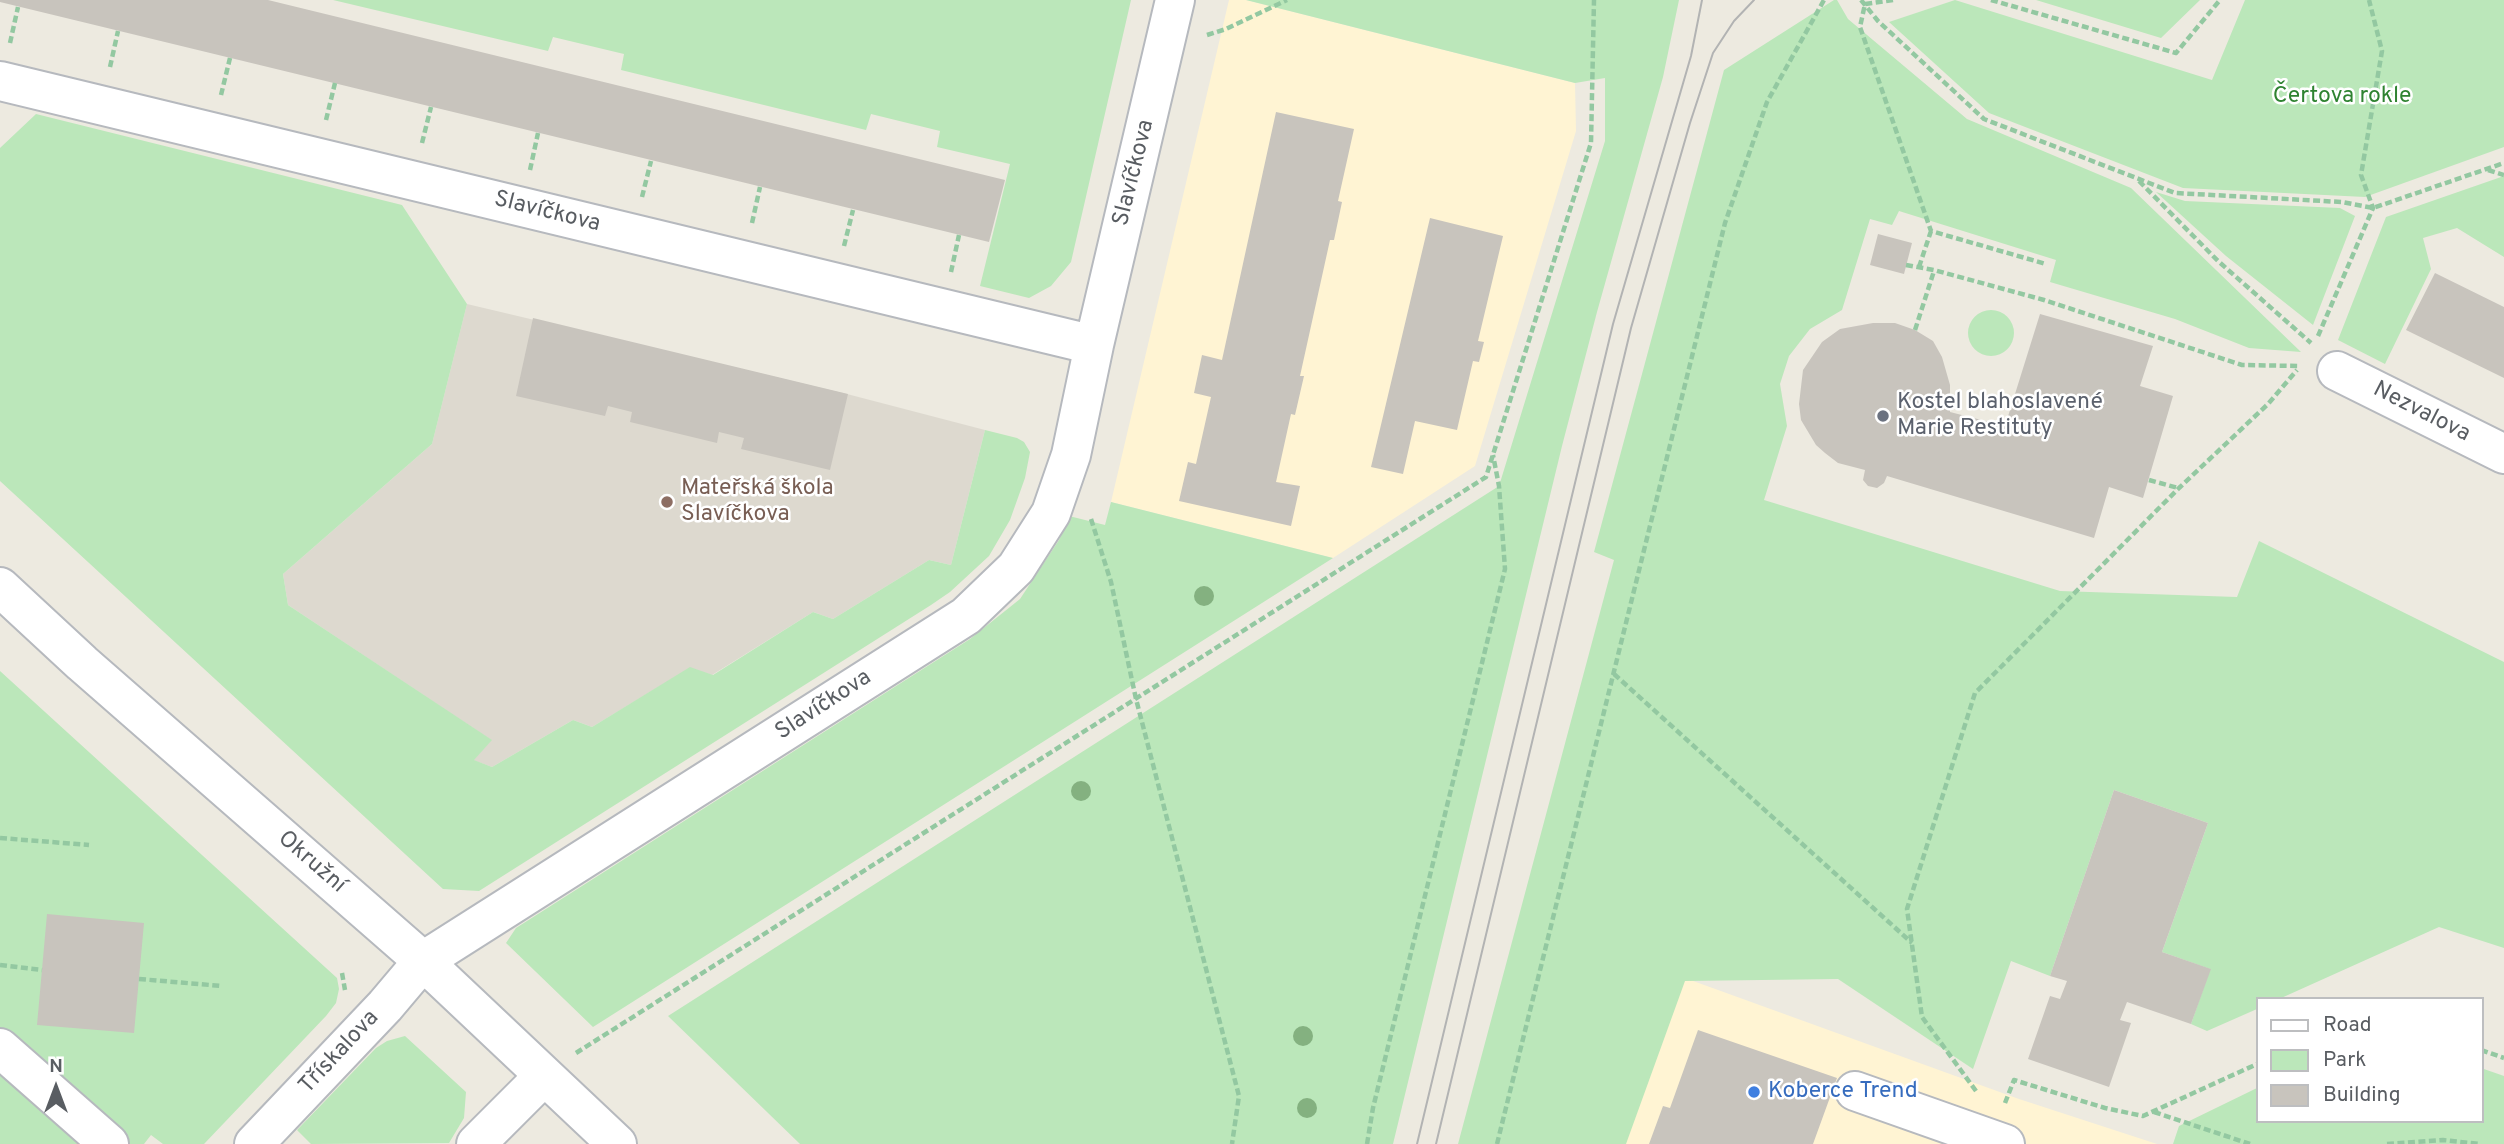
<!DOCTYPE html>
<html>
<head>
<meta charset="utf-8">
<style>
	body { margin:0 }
	#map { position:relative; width:2504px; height:1144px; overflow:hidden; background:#edeae0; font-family:Overpass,sans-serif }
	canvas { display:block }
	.legend { position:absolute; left:2256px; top:997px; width:228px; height:126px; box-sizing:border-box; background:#fff; border:2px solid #bdbec0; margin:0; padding:9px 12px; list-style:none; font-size:21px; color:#595d62 }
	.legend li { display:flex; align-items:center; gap:14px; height:35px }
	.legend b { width:35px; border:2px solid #bdbec0 }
	.north { position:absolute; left:21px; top:1053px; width:70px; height:70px; -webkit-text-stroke:5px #fff; paint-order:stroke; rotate:0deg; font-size:19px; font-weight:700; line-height:28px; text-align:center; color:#595d62 }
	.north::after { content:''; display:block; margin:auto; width:24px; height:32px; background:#595d62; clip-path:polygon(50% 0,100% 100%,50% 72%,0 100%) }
</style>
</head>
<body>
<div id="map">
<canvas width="2504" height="1144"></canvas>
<ul class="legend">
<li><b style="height:9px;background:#fff"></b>Road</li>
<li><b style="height:19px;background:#bbe7ba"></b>Park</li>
<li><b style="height:19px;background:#c8c4bd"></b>Building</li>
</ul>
<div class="north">N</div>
</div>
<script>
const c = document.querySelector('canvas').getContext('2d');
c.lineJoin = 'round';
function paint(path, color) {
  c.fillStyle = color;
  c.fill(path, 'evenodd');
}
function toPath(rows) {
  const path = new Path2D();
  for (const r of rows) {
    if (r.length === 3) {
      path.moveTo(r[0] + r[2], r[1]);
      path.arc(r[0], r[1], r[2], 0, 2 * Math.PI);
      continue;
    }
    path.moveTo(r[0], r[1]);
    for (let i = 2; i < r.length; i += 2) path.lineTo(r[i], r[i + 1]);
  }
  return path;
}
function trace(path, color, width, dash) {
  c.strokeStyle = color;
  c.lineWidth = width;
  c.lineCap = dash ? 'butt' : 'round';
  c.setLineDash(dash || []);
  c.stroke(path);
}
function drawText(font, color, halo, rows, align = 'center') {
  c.font = font + ' Overpass,sans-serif';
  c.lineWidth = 5;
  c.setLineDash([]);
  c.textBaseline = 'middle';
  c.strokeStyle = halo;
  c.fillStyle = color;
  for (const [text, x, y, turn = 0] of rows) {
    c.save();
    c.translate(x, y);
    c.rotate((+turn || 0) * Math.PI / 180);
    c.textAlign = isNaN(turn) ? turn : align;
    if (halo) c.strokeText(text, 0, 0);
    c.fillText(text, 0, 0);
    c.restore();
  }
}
paint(toPath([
	[1229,0,1246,0,1575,83,1576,131,1475,466,1333,558,1111,502],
	[1649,965,2019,1099,2157,1144,1580,1144]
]), '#fff4d3');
paint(toPath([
	[467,304,847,394,985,430,951,565,929,560,833,619,813,612,712,675,690,668,592,727,573,720,492,767,473,760,491,740,288,605,283,574,432,444]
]), '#ddd9cf');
paint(toPath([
	[333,0,1131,0,1071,262,1051,286,1029,298,980,286,1010,164,937,147,940,131,871,114,866,130,621,70,624,54,553,37,548,51],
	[1246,0,1679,0,1663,77,1597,312,1562,446,1393,1144,800,1144,668,1016,1499,486,1605,141,1605,78,1575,83],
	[1834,0,1837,0,1848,19,1967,119,2131,188,2301,352,2249,348,2175,319,2050,282,2056,260,1899,211,1892,225,1870,219,1842,310,1810,329,1789,356,1780,384,1787,426,1764,500,2060,591,2237,597,2259,541,2504,662,2504,948,2439,927,2279,999,2257,999,2257,1009,2207,1031,2191,1024,2210,969,2162,952,2208,823,2114,790,2050,976,2011,961,1973,1069,1838,979,1685,981,1626,1144,1458,1144,1614,560,1594,552,1724,70],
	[1955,0,2212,80,2245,0,2504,0,2504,147,2365,197,2183,188,1989,113,1889,22],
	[2036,0,2200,0,2161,38],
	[36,114,402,205,467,304,432,444,283,574,288,605,492,740,474,760,492,767,573,720,592,727,690,667,713,675,813,612,833,619,929,560,951,565,985,430,1017,438,1024,442,1030,452,1025,478,1010,520,989,556,950,592,931,605,479,891,443,889,0,481,0,148],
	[2504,176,2504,257,2457,228,2423,238,2431,269,2385,364,2338,340,2386,217],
	[2156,192,2185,201,2340,208,2355,216,2313,325,2226,256],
	[1991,333,23],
	[1111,502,1333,558,593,1027,506,943,516,928,970,639,1020,599,1059,540,1069,516,1105,525],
	[0,671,337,978,339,989,336,1003,326,1016,204,1144,163,1144,151,1135,144,1144,0,1144],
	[405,1036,466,1092,464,1118,449,1143,311,1144,297,1130,376,1048,387,1041],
	[2481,1068,2504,1076,2504,1144,2173,1144,2179,1126,2257,1088,2257,1121,2481,1121]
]), '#bbe7ba');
paint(toPath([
	[0,0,268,0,1005,180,989,242,0,2],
	[1276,112,1354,129,1338,201,1342,202,1334,240,1330,240,1300,376,1304,376,1295,415,1291,414,1276,482,1300,486,1291,526,1179,501,1188,462,1196,464,1211,397,1194,393,1202,355,1222,360],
	[1430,218,1503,236,1478,341,1484,342,1479,362,1473,361,1457,430,1415,421,1403,474,1371,467],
	[1878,234,1912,243,1904,274,1870,265],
	[2435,273,2504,307,2504,378,2406,330],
	[2040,314,2153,346,2140,386,2173,396,2143,498,2109,487,2094,538,1887,476,1884,483,1877,488,1868,486,1863,480,1865,470,1838,463,1825,453,1816,445,1801,420,1799,404,1803,370,1822,342,1840,329,1873,323,1895,323,1915,330,1933,341,1942,357,1950,385,1950,412,2005,426],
	[533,318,848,394,830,470,741,449,744,438,719,432,717,443,630,422,632,412,608,406,605,416,516,396],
	[2114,790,2208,823,2162,952,2211,969,2191,1024,2127,1002,2120,1020,2131,1023,2109,1087,2028,1059,2050,996,2060,999,2067,981,2050,976],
	[47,914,144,923,134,1033,37,1025],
	[1698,1030,1837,1078,1813,1144,1649,1144,1663,1106,1670,1108]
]), '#c8c4bd');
const minor = toPath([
	[0,81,1094,345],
	[2337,371,2504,454],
	[0,587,82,663,423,961,617,1144],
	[0,1048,109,1144],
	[1855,1091,2005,1144],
	[254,1144,385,1006,423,961,966,616,1016,568,1051,513,1071,455,1094,345,1175,0],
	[476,1144,544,1076]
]);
trace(minor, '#b6b9be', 42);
trace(toPath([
	[1861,0,1878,21,1984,119,2175,193,2342,202,2373,208,2504,163],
	[1893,0,1865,4,1860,27,1931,231,2046,264],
	[1991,0,2176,53,2220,0],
	[1207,35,1226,29,1287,0],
	[10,43,18,7],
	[110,67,118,31],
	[221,95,230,58],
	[326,120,335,83],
	[422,143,431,107],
	[530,170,538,133],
	[2488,170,2504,175],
	[2139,181,2218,261,2311,343],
	[642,197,651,161],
	[752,223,760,187],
	[844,246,853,210],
	[1906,265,1934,270,2044,300,2242,365,2300,366],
	[1919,267,1931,231],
	[951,272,959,235],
	[1915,330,1934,271],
	[2318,336,2373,208,2361,175,2382,51,2369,0],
	[2149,480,2178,488],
	[1091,519,1111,582,1136,699,1239,1096,1232,1144],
	[1614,674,1912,943],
	[0,838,89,845],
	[0,965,42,970],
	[342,973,345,990],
	[139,979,222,986],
	[2481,1050,2504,1058],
	[576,1053,1486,477,1591,143,1594,0],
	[1976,1091,1922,1017,1907,909,1975,693,2179,488,2268,404,2297,370],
	[2005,1103,2014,1080,2105,1108,2143,1116,2257,1064],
	[2154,1112,2250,1144],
	[1367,1144,1373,1108,1505,569,1499,486,1493,455],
	[1497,1144,1725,223,1767,102,1824,0],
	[2387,1144,2443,1140,2479,1144]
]), '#93c8a1', 4.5, [7, 3.5]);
trace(minor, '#fff', 38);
trace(toPath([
	[1417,1144,1613,324,1691,56,1702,0],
	[1436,1144,1631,328,1690,123,1713,53,1734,21,1754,0]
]), '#b2b3b3', 2);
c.fillStyle = '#84b180';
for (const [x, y] of [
	[1204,596],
	[1081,791],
	[1303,1036],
	[1307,1108]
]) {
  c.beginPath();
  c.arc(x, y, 10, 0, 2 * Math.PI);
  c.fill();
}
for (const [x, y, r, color] of [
	[1883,416,7,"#6b7280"],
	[667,502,7,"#8d6e63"],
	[1754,1092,7,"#3f7fe0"]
]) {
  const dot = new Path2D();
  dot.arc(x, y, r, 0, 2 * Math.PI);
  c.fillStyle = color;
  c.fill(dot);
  trace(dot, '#fff', 2.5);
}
drawText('23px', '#2f8331', '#fff', [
	["Čertova rokle",2342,97]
]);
drawText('23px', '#595d62', '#fff', [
	["Slavíčkova",1135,173,-76],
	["Slavíčkova",547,213,14],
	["Nezvalova",2421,413,27],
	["Slavíčkova",824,706,-33],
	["Okružní",311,863,41],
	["Třískalova",340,1053,-47]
]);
drawText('23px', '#5b616d', '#fff', [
	["Kostel blahoslavené",1897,403],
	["Marie Restituty",1897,429]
], 'left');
drawText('23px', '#785e54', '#fff', [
	["Mateřská škola",681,489],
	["Slavíčkova",681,515]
], 'left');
drawText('23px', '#366cbe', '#fff', [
	["Koberce Trend",1768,1092]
], 'left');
</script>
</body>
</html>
